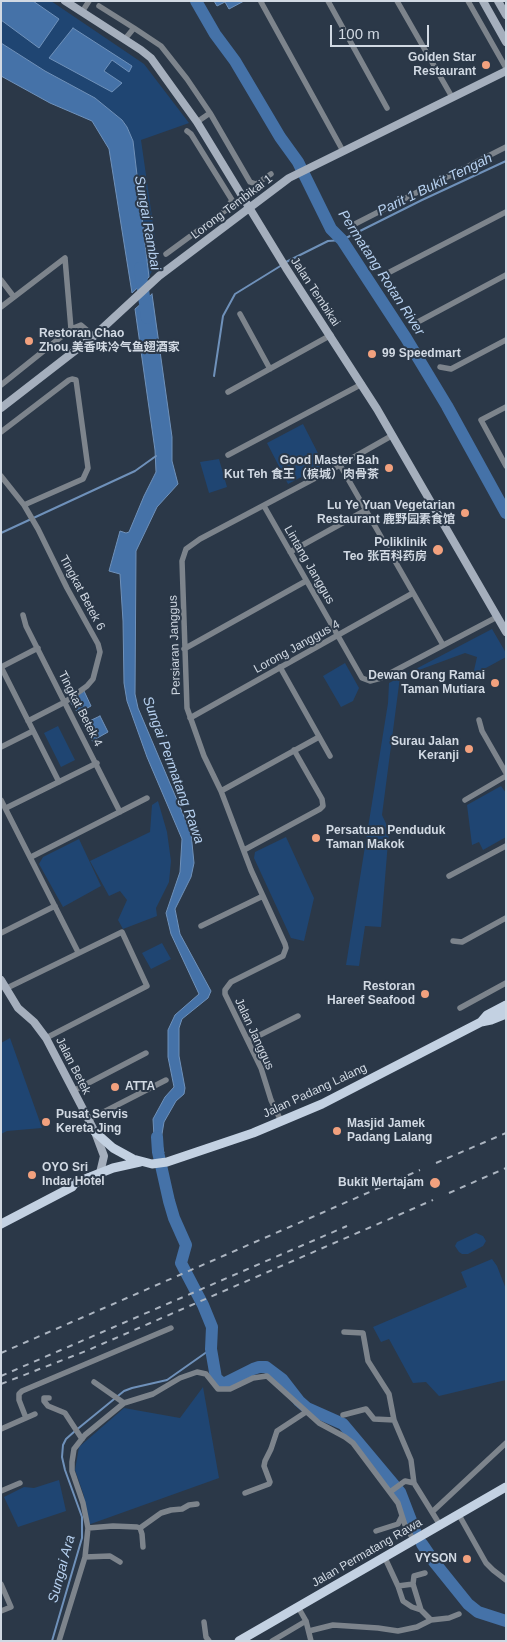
<!DOCTYPE html>
<html>
<head>
<meta charset="utf-8">
<style>
	body { margin:0 }
	#map { position:relative; width:507px; height:1642px; overflow:hidden; background:#2b3848; font-family:Arial,sans-serif }
	canvas { display:block }
	.frame { position:absolute; inset:0; border:2px solid #d1d9e3; pointer-events:none }
	.scale { position:absolute; left:330px; top:25px; width:99px; height:22px; box-sizing:border-box; border:2px solid #d1d9e3; border-top:0; padding-left:6px; font-size:15px; line-height:18px; white-space:nowrap; color:#d1d9e3; -webkit-text-stroke:4px #2b3848; paint-order:stroke }
</style>
</head>
<body>
<div id="map">
<canvas width="507" height="1642"></canvas>
<div class="frame"></div>
<div class="scale">100 m</div>
</div>
<script>
const c = document.querySelector('canvas').getContext('2d');
c.lineJoin = 'round';
function paint(path, color) {
  c.fillStyle = color;
  c.fill(path, 'evenodd');
}
function toPath(rows) {
  const path = new Path2D();
  for (const r of rows) {
    path.moveTo(r[0], r[1]);
    for (let i = 2; i < r.length; i += 2) path.lineTo(r[i], r[i + 1]);
  }
  return path;
}
function trace(path, color, width, dash) {
  c.strokeStyle = color;
  c.lineWidth = width;
  c.lineCap = dash ? 'butt' : 'round';
  c.setLineDash(dash || []);
  c.stroke(path);
}
function drawText(font, color, halo, rows, align = 'center') {
  c.font = font + ' Arial,"Noto Sans SC",sans-serif';
  c.lineWidth = 4;
  c.setLineDash([]);
  c.textBaseline = 'middle';
  c.strokeStyle = halo;
  c.fillStyle = color;
  for (const [text, x, y, turn = 0] of rows) {
    c.save();
    c.translate(x, y);
    c.rotate((+turn || 0) * Math.PI / 180);
    c.textAlign = isNaN(turn) ? turn : align;
    if (halo) c.strokeText(text, 0, 0);
    c.fillText(text, 0, 0);
    c.restore();
  }
}
paint(toPath([
	[1,1,51,1,144,64,189,123,141,140,158,259,149,277,133,141,127,127,122,120,95,98,45,71,1,43],
	[303,424,324,465,288,484,267,443],
	[219,459,227,487,209,493,200,462],
	[492,629,506,653,506,657,473,675,477,657,465,653,400,677,382,815,389,830,381,927,365,926,359,966,346,965,388,703,389,683],
	[345,663,359,688,353,701,341,707,323,676],
	[58,726,75,760,61,767,44,733],
	[501,786,506,793,506,837,483,850,479,842,472,845,467,805],
	[158,801,167,832,171,861,169,882,156,908,157,916,123,929,118,920,127,900,120,891,109,896,90,861,150,832,152,805],
	[286,837,314,898,304,941,291,938,254,858,255,852],
	[79,839,101,886,63,907,39,864,43,857],
	[162,943,171,959,151,969,142,953],
	[10,1038,42,1128,7,1131,1,1134,1,1043],
	[476,1233,483,1236,486,1241,483,1246,468,1254,462,1254,459,1252,455,1246,457,1242],
	[492,1259,497,1266,506,1289,506,1380,439,1396,426,1382,413,1383,389,1339,381,1342,373,1327,467,1287,461,1272],
	[203,1387,219,1478,85,1526,84,1496,75,1470,79,1447,124,1408,180,1418],
	[59,1480,66,1511,18,1527,4,1497,24,1487,34,1488]
]), '#1f4572');
const water = toPath([
	[1,1,33,1,59,19,39,48,1,20,1,1],
	[214,1,244,1,229,9,225,2,217,6,214,1],
	[73,28,132,66,129,72,112,60,104,71,122,83,112,92,49,58,73,28],
	[1,43,45,71,95,98,122,120,127,127,133,141,149,277,132,293,109,149,92,121,50,103,1,76,1,43],
	[152,294,172,437,172,461,178,484,157,507,136,551,135,694,138,708,191,833,194,863,191,877,175,909,180,934,211,991,208,998,182,1019,179,1028,179,1056,185,1088,184,1094,176,1101,164,1122,161,1140,164,1153,155,1155,153,1119,165,1097,174,1087,168,1057,168,1030,175,1015,199,994,171,934,166,913,180,872,182,839,147,757,127,701,124,683,123,621,120,574,109,571,120,531,126,533,129,532,144,496,156,472,155,450,135,309,152,294],
	[84,691,91,706,78,713,71,703,73,696,84,691],
	[100,716,108,732,92,741,83,724,100,716]
]);
paint(water, '#4572a8');
trace(water, '#6f91ba', 1);
trace(toPath([
	[286,262,328,241,342,240,422,200,506,161],
	[214,376,223,316,235,294,282,265],
	[1,533,135,471,156,456],
	[52,1641,82,1538,82,1517,65,1470,62,1457,63,1445,66,1439,75,1431,124,1391,132,1388,167,1380,211,1349]
]), '#6f91ba', 2);
trace(toPath([
	[196,1,215,34,235,61,280,137,298,162,331,229,342,240,406,338,447,406,506,513],
	[140,268,147,318],
	[157,1137,158,1152,169,1201,174,1218,186,1245,181,1263,203,1305,212,1327,211,1349,216,1378,223,1384,253,1369,259,1367,266,1367,282,1379,299,1401,307,1408,343,1424,400,1492,415,1531],
	[422,1544,435,1563,468,1604,478,1612,506,1621]
]), '#4572a8', 12);
trace(toPath([
	[262,1,261,2,343,151],
	[328,1,387,108],
	[397,1,452,97],
	[468,1,506,68],
	[99,6,134,28],
	[82,12,89,1],
	[125,39,134,28,161,46,187,79,210,113,250,182,256,184,271,174],
	[197,122,210,113],
	[349,227,506,147],
	[166,254,226,210,232,200,191,134,187,131],
	[65,258,71,329],
	[384,275,506,212],
	[1,280,14,297],
	[1,307,65,258],
	[240,314,270,369],
	[414,324,506,275],
	[440,367,451,369,506,340],
	[1,385,71,329,81,325,94,336],
	[228,392,331,335],
	[506,407,481,420,506,466],
	[1,432,69,380,72,379,76,380,88,468,83,479,24,505],
	[228,455,362,384],
	[340,465,443,645],
	[1,476,24,505,38,529,67,588,98,644,100,652,93,679,87,686,65,702,28,721],
	[264,506,362,678,370,681,381,678,497,617],
	[290,552,366,510],
	[23,615,26,626,120,812],
	[184,649,306,581],
	[1,667,59,782],
	[1,667,38,648],
	[280,667,330,756],
	[190,718,413,593],
	[479,720,482,731,506,773],
	[1,747,33,731],
	[221,791,319,737],
	[1,800,78,952],
	[465,800,506,776],
	[6,808,97,763],
	[244,850,320,809,323,806,322,799,294,750],
	[31,857,147,798],
	[449,876,506,846],
	[201,926,263,896],
	[1,933,55,906],
	[453,941,462,942,506,918],
	[5,989,122,932,147,986,46,1038],
	[460,1008,506,983],
	[248,1041,298,1016],
	[73,1091,146,1053],
	[88,1120,166,1080],
	[281,1121,271,1100,261,1068,225,994,225,990,231,982,283,956,286,948,285,944,251,870,221,791,204,756,187,708,182,561,186,549,200,539,340,465,393,435],
	[344,1332,363,1333,368,1361,389,1394,394,1420,411,1460,414,1483],
	[94,1382,124,1403],
	[49,1398,44,1398,44,1401,48,1406,65,1413,82,1439],
	[343,1415,366,1409,374,1419,394,1420],
	[26,1418,19,1400,19,1394,22,1391,171,1328],
	[1,1429,35,1414],
	[1,1491,20,1483],
	[390,1492,405,1481,414,1483,440,1525],
	[245,1493,269,1484,270,1482,264,1466,265,1461,271,1449,277,1431,306,1412],
	[432,1512,506,1443],
	[459,1515,486,1563,493,1570,506,1580],
	[88,1528,113,1526,137,1527,140,1528,142,1534,143,1547],
	[140,1528,161,1513,171,1510,182,1509,189,1505,197,1504],
	[376,1531,398,1524,402,1516],
	[85,1557,110,1556,120,1562],
	[385,1558,398,1586,403,1601,412,1607,421,1610,431,1620],
	[1,1584,11,1607,1,1611],
	[398,1586,413,1584],
	[298,1607,306,1621,311,1641],
	[421,1610,413,1584,414,1576,425,1573],
	[204,1622,206,1637,209,1641],
	[309,1631,333,1625,378,1628,398,1631,417,1627,431,1620,449,1618,459,1614],
	[59,1641,85,1557,88,1528,83,1503,72,1471,72,1462,74,1449,85,1435,124,1403,153,1394,180,1378,197,1372,206,1374,218,1389,230,1389,253,1378,267,1376,319,1423,345,1437,353,1443,398,1503,405,1525,414,1541],
	[272,1641,306,1621]
]), '#7d848c', 5.5);
trace(toPath([
	[65,1,141,50,151,58,197,122,286,268,377,409,506,632],
	[483,1,506,42],
	[498,1,506,15],
	[1,408,94,336,159,276,289,178,506,71],
	[1,980,18,1008,34,1022,46,1038,95,1132,104,1156,100,1173]
]), '#a5afbd', 8);
trace(toPath([
	[481,1022,487,1015,506,1005],
	[95,1132,113,1148,133,1159,152,1164,167,1162,253,1133,322,1104,481,1022,491,1020,506,1014],
	[1,1224,72,1187,75,1183,113,1168,140,1162],
	[239,1641,506,1487]
]), '#c3d1e2', 9);
trace(toPath([
	[436,1163,506,1133],
	[449,1193,506,1168],
	[1,1353,420,1170],
	[1,1376,347,1226],
	[1,1384,86,1351,433,1200]
]), '#abb4c0', 2, [6, 6]);
for (const [x, y, r, color] of [
	[486,65,5,"#f2a17e"],
	[29,341,5,"#f2a17e"],
	[372,354,5,"#f2a17e"],
	[389,468,5,"#f2a17e"],
	[465,513,5,"#f2a17e"],
	[438,550,6,"#f2a17e"],
	[495,683,5,"#f2a17e"],
	[469,749,5,"#f2a17e"],
	[316,838,5,"#f2a17e"],
	[425,994,5,"#f2a17e"],
	[115,1087,5,"#f2a17e"],
	[46,1122,5,"#f2a17e"],
	[337,1131,5,"#f2a17e"],
	[32,1175,5,"#f2a17e"],
	[435,1183,6,"#f2a17e"],
	[467,1559,5,"#f2a17e"]
]) {
  const dot = new Path2D();
  dot.arc(x, y, r, 0, 2 * Math.PI);
  c.fillStyle = color;
  c.fill(dot);
  trace(dot, '#2b3848', 2);
}
drawText('bold 12px', '#d1d9e3', '#2b3848', [
	["Golden Star",476,58],
	["Restaurant",476,72],
	["Restoran Chao",39,334,"left"],
	["Zhou 美香味冷气鱼翅酒家",39,348,"left"],
	["99 Speedmart",382,354,"left"],
	["Good Master Bah",379,461],
	["Kut Teh 食王（槟城）肉骨茶",379,475],
	["Lu Ye Yuan Vegetarian",455,506],
	["Restaurant 鹿野园素食馆",455,520],
	["Poliklinik",427,543],
	["Teo 张百科药房",427,557],
	["Dewan Orang Ramai",485,676],
	["Taman Mutiara",485,690],
	["Surau Jalan",459,742],
	["Keranji",459,756],
	["Persatuan Penduduk",326,831,"left"],
	["Taman Makok",326,845,"left"],
	["Restoran",415,987],
	["Hareef Seafood",415,1001],
	["ATTA",125,1087,"left"],
	["Pusat Servis",56,1115,"left"],
	["Kereta Jing",56,1129,"left"],
	["Masjid Jamek",347,1124,"left"],
	["Padang Lalang",347,1138,"left"],
	["OYO Sri",42,1168,"left"],
	["Indar Hotel",42,1182,"left"],
	["Bukit Mertajam",424,1183],
	["VYSON",457,1559]
], 'right');
drawText('12px', '#d1d9e3', '#2b3848', [
	["Lorong Tembikai 1",232,207,-37],
	["Jalan Tembikai",315,292,57],
	["Lintang Janggus",309,565,60],
	["Tingkat Betek 6",82,593,62],
	["Persiaran Janggus",175,645,-92],
	["Lorong Janggus 4",297,647,-29],
	["Tingkat Betek 4",80,709,63],
	["Jalan Janggus",254,1034,65],
	["Jalan Betek",73,1066,63],
	["Jalan Padang Lalang",315,1091,-25],
	["Jalan Permatang Rawa",367,1553,-30]
]);
drawText('italic 14px', '#b6d0ef', '#2b3848', [
	["Parit 1 Bukit Tengah",435,185,-26],
	["Sungai Rambai",147,223,80],
	["Permatang Rotan River",381,273,57],
	["Sungai Permatang Rawa",173,770,70],
	["Sungai Ara",62,1569,-75]
]);
</script>
</body>
</html>
